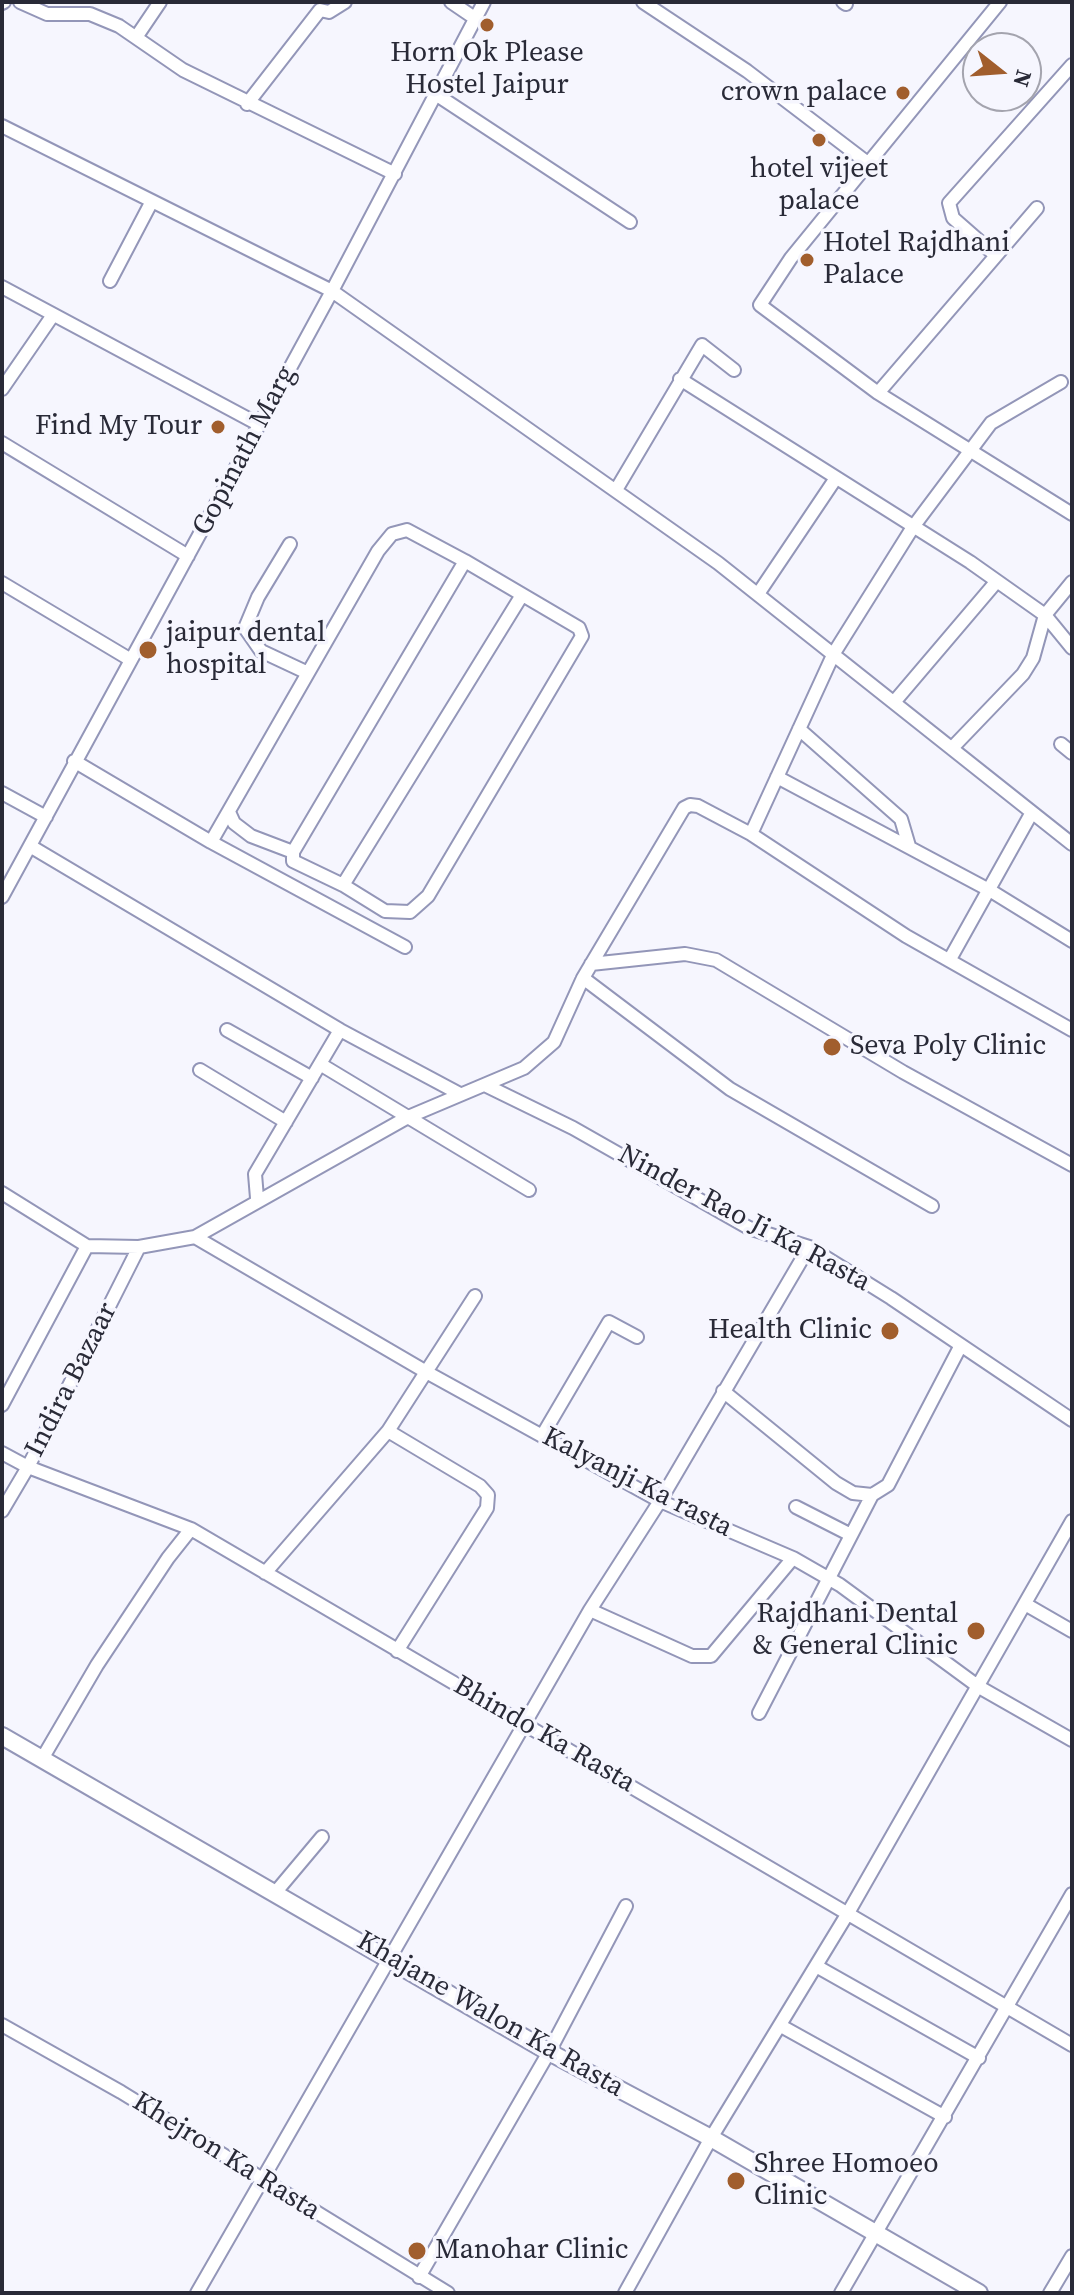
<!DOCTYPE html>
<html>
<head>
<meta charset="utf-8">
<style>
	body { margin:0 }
	#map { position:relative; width:1074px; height:2295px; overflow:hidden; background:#f6f6fe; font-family:"Source Serif 4",serif }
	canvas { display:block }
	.frame { position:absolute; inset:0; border:4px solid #292a37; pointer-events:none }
	.north { position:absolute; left:962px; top:32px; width:80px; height:80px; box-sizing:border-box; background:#f6f6fe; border:2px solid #a4a4ae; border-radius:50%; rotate:107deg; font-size:22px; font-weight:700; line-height:32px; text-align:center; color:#292a37 }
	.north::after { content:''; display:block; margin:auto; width:28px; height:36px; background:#a15e2d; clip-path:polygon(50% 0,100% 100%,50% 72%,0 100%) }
</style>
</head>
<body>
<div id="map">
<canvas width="1074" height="2295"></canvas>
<div class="frame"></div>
<div class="north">N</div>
</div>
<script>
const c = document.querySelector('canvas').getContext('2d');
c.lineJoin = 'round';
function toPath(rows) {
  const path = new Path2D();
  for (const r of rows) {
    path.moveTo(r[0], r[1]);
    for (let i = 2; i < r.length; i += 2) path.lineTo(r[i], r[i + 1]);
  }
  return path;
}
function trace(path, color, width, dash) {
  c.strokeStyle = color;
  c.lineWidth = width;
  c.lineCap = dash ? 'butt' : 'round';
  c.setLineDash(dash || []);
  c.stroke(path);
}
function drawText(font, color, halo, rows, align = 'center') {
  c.font = font + ' "Source Serif 4",serif';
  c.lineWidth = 7;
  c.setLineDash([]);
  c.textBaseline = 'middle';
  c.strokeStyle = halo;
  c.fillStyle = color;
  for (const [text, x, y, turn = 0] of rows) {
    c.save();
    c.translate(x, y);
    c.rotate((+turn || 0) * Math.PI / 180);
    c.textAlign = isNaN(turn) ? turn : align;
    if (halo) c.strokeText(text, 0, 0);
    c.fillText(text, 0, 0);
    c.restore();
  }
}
const minor = toPath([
	[20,2,47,14,90,14,119,26,183,70,395,174],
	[451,2,476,19],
	[643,2,747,71,869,164],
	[843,2,846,4],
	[1000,2,791,258,760,305,878,393,1072,514],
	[2,3,4,2],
	[137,36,160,2],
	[437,95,630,222],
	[247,104,320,10,329,12,345,2],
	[2,126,332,291,718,563,1072,844],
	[994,254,953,218,949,203,1072,65],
	[110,281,152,201],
	[2,287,258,424],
	[680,379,970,562,1045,615,1072,648],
	[2,389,53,315],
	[878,393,1037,208],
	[2,443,188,556],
	[616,490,702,345,734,370],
	[290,544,258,597,245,628,261,651,308,673],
	[2,583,131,660],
	[758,594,836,478],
	[895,701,997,581],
	[799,729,901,819,909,846],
	[1061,744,1072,753],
	[953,747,1023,674,1033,658,1045,615,1072,582],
	[74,761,211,842,405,947],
	[777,777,991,891,1072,941],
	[2,793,46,817],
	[229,812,234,823,251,836,293,852],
	[751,834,834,653,913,527,991,423,1061,382],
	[211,842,378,551,392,534,407,530,465,561,579,628,582,636,428,896,410,912,385,911,343,885,522,595],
	[30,846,340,1030],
	[343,885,293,861,293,852,465,561],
	[2,897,332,291,484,2],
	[950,959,1031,814],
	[591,964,685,954,716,960,903,1072,1072,1165],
	[583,978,730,1089,932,1206],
	[227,1030,312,1078],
	[320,1064,529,1190],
	[200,1070,286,1122],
	[487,1086,573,1128,749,1228,809,1247,891,1298,1072,1420],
	[2,1193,87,1246,139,1247,195,1237,408,1117,524,1068,554,1042,583,978,684,808,690,805,698,806,751,834,906,936,1072,1030],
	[257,1198,255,1174,340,1030,458,1093],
	[195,1237,428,1373,660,1501,793,1558,840,1585,979,1687,1072,1740],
	[723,1391,836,1483,853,1493,872,1495],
	[2,1405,87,1246],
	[388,1431,480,1486,488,1495,487,1508,397,1651],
	[542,1436,609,1322,637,1337],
	[2,1453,28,1467,191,1529,1072,2045],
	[796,1507,851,1535],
	[2,1511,28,1467,139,1247],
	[265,1573,388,1431,475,1296],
	[1025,1604,1072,1631],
	[590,1610,692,1656,711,1656,793,1558],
	[759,1713,872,1495,888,1485,960,1347],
	[42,1759,97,1665,168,1558,191,1529],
	[275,1893,322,1837],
	[816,1966,979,2058],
	[2,2025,121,2092,448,2293],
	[781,2026,945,2117],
	[419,2277,549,2052,626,1906],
	[197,2293,590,1610,660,1501,809,1247],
	[625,2293,711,2138,848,1913,1072,1521],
	[841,2293,1072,1894],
	[1050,2293,1072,2256]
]);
const tertiary = toPath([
	[2,1736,549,2052,711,2138,979,2293]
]);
trace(minor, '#9396b8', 16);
trace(tertiary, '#9396b8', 20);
trace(minor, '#fff', 12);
trace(tertiary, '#fff', 16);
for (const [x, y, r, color] of [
	[487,25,8,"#a15e2d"],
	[903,93,8,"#a15e2d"],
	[819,140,8,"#a15e2d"],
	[807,260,8,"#a15e2d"],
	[218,427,8,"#a15e2d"],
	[148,650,10,"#a15e2d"],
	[832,1047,10,"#a15e2d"],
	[890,1331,10,"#a15e2d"],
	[976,1631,10,"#a15e2d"],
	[736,2181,10,"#a15e2d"],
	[417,2251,10,"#a15e2d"]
]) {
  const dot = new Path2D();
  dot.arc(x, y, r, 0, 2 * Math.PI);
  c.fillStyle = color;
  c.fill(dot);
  trace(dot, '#f6f6fe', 3);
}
drawText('28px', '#292a37', '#f6f6fe', [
	["Horn Ok Please",487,54,"center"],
	["Hostel Jaipur",487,86,"center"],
	["crown palace",887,93,"right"],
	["hotel vijeet",819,170,"center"],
	["palace",819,202,"center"],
	["Hotel Rajdhani",823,244],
	["Palace",823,276],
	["Find My Tour",202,427,"right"],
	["jaipur dental",166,634],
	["hospital",166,666],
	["Seva Poly Clinic",850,1047],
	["Health Clinic",872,1331,"right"],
	["Rajdhani Dental",958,1615,"right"],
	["& General Clinic",958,1647,"right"],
	["Shree Homoeo",754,2165],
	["Clinic",754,2197],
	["Manohar Clinic",435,2251]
], 'left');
drawText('28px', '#292a37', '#f6f6fe', [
	["Gopinath Marg",245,451,-62],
	["Ninder Rao Ji Ka Rasta",744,1219,28],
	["Indira Bazaar",72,1380,-63],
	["Kalyanji Ka rasta",637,1483,27],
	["Bhindo Ka Rasta",544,1735,30],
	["Khajane Walon Ka Rasta",490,2015,30],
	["Khejron Ka Rasta",226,2157,32]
]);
</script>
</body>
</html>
